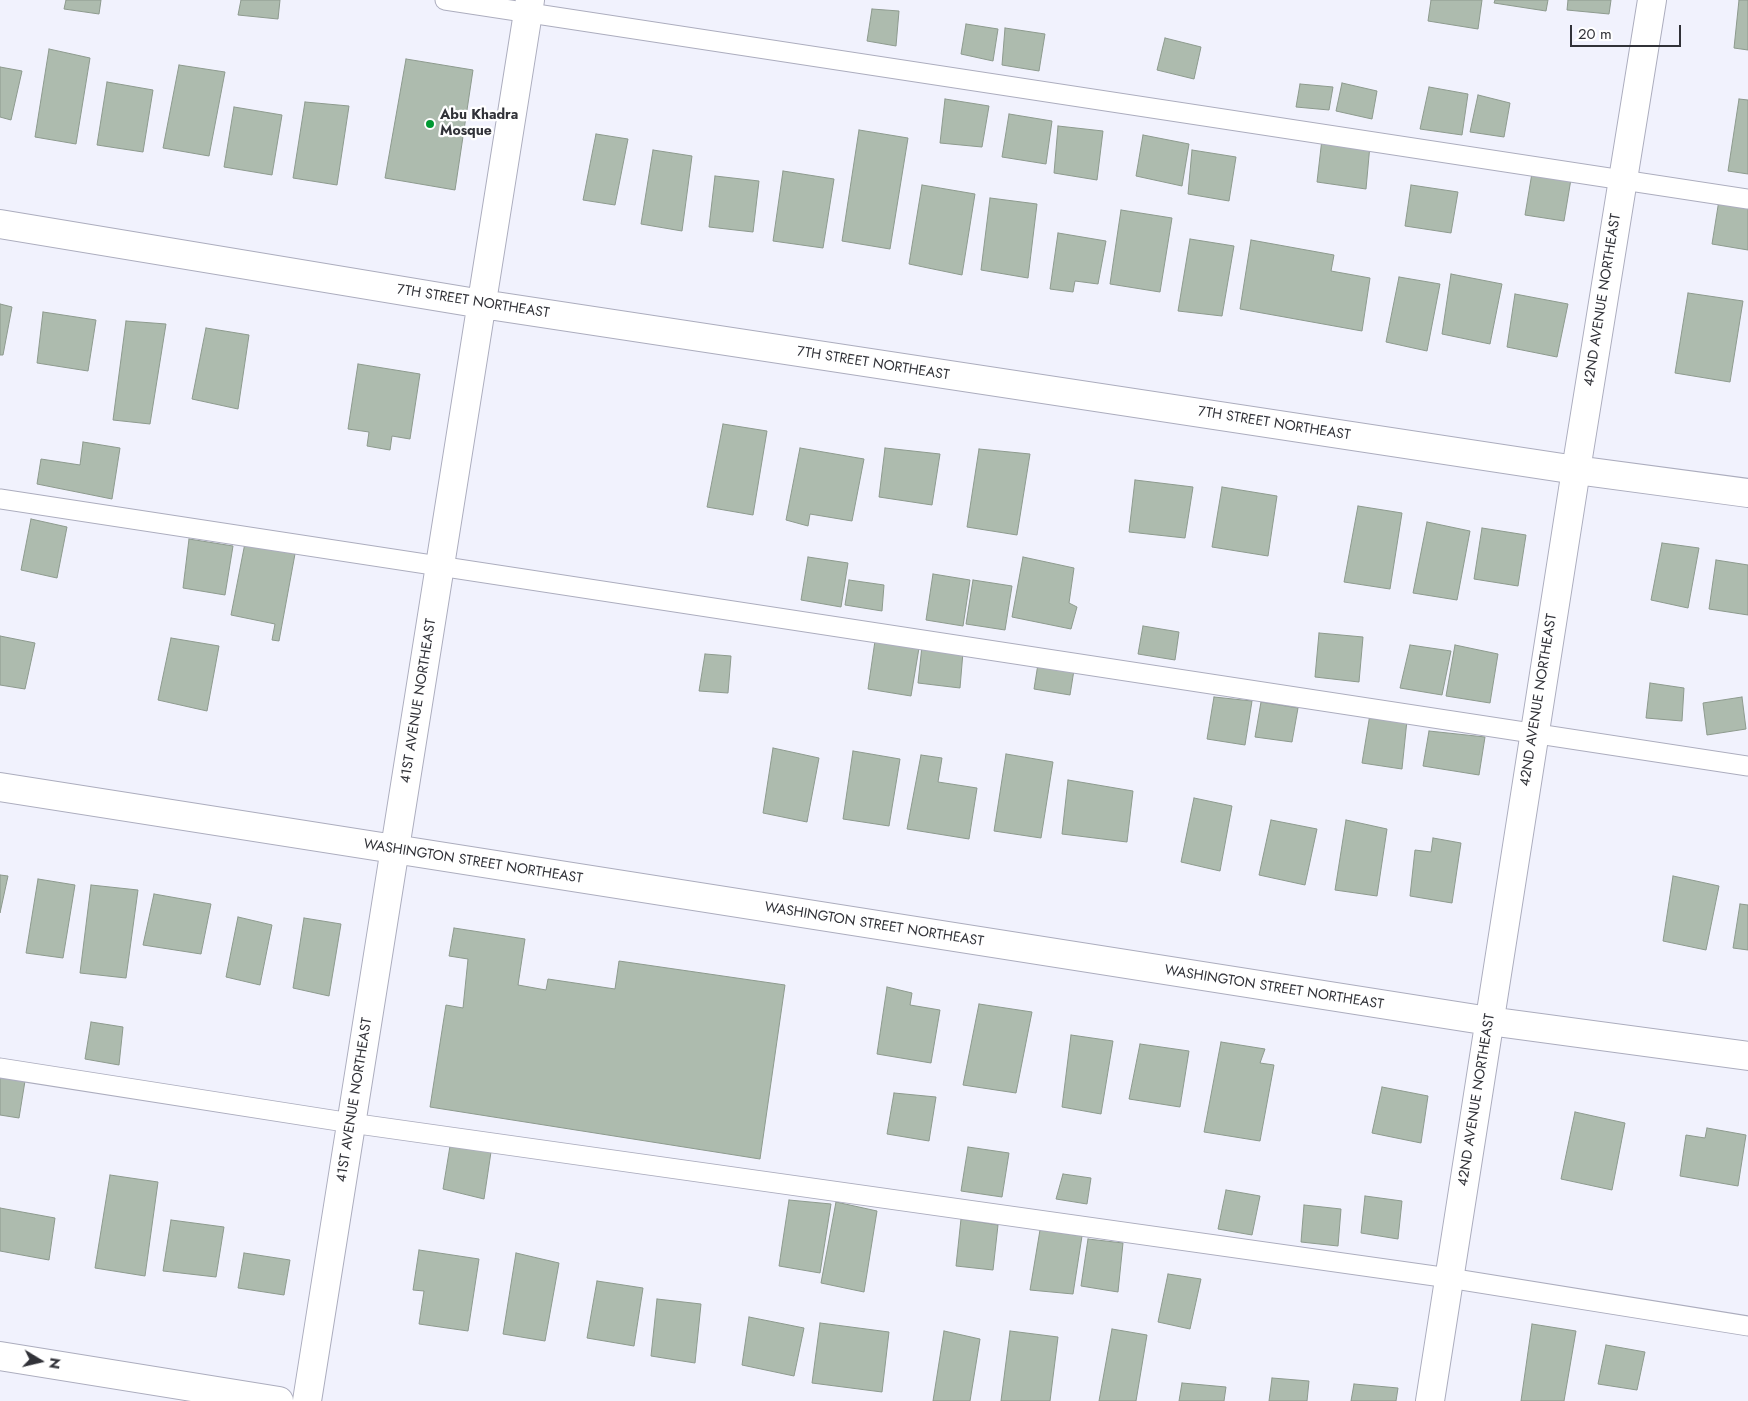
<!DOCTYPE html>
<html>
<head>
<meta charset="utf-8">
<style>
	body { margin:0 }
	#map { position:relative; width:1748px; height:1401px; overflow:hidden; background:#f1f2fd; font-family:Jost,sans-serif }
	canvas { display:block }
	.north { position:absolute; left:15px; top:1336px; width:50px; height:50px; -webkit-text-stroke:4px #fff; paint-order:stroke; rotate:99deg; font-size:14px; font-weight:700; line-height:20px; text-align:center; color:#313238 }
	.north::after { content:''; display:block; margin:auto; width:18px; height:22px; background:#313238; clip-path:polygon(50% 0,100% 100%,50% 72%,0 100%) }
	.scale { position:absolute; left:1570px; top:25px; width:111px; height:22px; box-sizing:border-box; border:2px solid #313238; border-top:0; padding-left:6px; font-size:15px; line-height:18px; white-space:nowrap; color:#313238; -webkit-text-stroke:4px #fff; paint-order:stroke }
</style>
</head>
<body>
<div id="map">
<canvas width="1748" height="1401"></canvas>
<div class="north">N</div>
<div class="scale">20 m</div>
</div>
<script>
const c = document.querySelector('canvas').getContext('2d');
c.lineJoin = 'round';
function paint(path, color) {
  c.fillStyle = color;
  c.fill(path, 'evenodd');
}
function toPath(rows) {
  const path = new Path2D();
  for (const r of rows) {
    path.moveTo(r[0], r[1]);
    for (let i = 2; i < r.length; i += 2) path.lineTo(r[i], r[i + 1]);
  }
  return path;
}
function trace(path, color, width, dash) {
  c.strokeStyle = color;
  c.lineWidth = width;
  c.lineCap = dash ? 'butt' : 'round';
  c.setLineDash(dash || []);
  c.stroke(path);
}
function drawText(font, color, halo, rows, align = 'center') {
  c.font = font + ' Jost,sans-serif';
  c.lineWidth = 4.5;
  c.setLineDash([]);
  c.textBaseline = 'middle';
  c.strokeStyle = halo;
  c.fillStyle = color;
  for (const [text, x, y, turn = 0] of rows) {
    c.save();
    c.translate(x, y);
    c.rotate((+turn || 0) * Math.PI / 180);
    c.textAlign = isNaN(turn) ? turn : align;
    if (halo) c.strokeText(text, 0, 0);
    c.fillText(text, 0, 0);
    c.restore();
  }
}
const building = toPath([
	[66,0,101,0,99,14,64,9,66,0],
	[241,0,280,0,278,19,238,15,241,0],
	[1431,0,1482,0,1478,29,1428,21,1431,0],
	[1495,0,1548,0,1546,11,1494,3,1495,0],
	[1568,0,1611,0,1609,14,1567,10,1568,0],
	[1739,0,1748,0,1748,50,1734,48,1739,0],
	[872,9,899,11,896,46,867,41,872,9],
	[966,24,998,29,993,61,961,54,966,24],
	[1005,28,1045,34,1039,71,1002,65,1005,28],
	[1165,38,1201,47,1194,79,1157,70,1165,38],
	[49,49,90,58,76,144,35,137,49,49],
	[406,59,473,70,455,190,385,178,406,59],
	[179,65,225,72,209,156,163,148,179,65],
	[0,67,22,71,11,120,0,117,0,67],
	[107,82,153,90,143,152,97,145,107,82],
	[1342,83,1377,91,1372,119,1336,111,1342,83],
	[1300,84,1333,87,1329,110,1296,107,1300,84],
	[1429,87,1468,94,1462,135,1420,129,1429,87],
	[1478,95,1510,103,1504,137,1470,132,1478,95],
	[945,99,989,106,982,147,940,143,945,99],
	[1739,99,1748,100,1748,174,1728,171,1739,99],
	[305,102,349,106,337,185,293,178,305,102],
	[234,107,282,115,272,175,224,167,234,107],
	[1009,114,1052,121,1046,164,1002,157,1009,114],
	[1058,126,1103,131,1097,180,1054,173,1058,126],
	[859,130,908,138,890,249,842,241,859,130],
	[596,134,628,139,615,205,583,200,596,134],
	[1143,135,1189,144,1182,186,1136,176,1143,135],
	[1322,139,1370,145,1366,189,1317,182,1322,139],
	[653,150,692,156,682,231,641,224,653,150],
	[1192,150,1236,157,1229,201,1188,194,1192,150],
	[783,171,834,179,823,248,773,241,783,171],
	[1532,173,1571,179,1564,221,1525,215,1532,173],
	[715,176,759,181,753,232,709,227,715,176],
	[922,185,975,194,962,275,909,264,922,185],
	[1411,185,1458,192,1451,233,1405,226,1411,185],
	[990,198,1037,204,1028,278,981,270,990,198],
	[1719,200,1748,205,1748,250,1712,244,1719,200],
	[1121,210,1172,218,1160,292,1110,284,1121,210],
	[1058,233,1106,241,1098,284,1075,281,1073,292,1050,289,1058,233],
	[1190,239,1234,246,1222,316,1178,311,1190,239],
	[1251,240,1334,255,1331,271,1370,278,1362,331,1240,309,1251,240],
	[1451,274,1502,284,1490,344,1442,334,1451,274],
	[1399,277,1440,284,1427,351,1386,342,1399,277],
	[1688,293,1743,301,1730,382,1675,373,1688,293],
	[1515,294,1568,304,1557,357,1507,347,1515,294],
	[0,304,12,307,3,355,0,355,0,304],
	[43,312,96,320,88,371,37,363,43,312],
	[126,321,166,324,150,424,113,420,126,321],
	[206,328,249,335,238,409,192,399,206,328],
	[358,364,420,374,410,439,392,436,390,450,367,446,369,432,348,429,358,364],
	[723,424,767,431,753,515,707,507,723,424],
	[83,442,120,448,112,499,37,484,41,459,80,465,83,442],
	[800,448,864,459,852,521,810,514,808,526,786,520,800,448],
	[885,448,940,454,932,505,879,497,885,448],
	[979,449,1030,454,1017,535,967,527,979,449],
	[1135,480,1193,487,1185,538,1129,532,1135,480],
	[1222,487,1277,496,1268,556,1212,547,1222,487],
	[1358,506,1402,513,1390,589,1344,582,1358,506],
	[31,519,67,527,57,578,21,570,31,519],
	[1427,522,1470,531,1457,600,1413,593,1427,522],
	[1482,528,1526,535,1518,586,1474,579,1482,528],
	[189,539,233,546,225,595,183,588,189,539],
	[245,543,295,554,279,641,272,640,275,624,231,615,245,543],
	[1662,543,1699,548,1688,608,1651,600,1662,543],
	[808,557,848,563,841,607,801,600,808,557],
	[1023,557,1074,568,1069,603,1077,607,1071,629,1012,617,1023,557],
	[1716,560,1748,565,1748,615,1709,609,1716,560],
	[933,574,970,580,963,626,926,620,933,574],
	[849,580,884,585,882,611,845,605,849,580],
	[973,580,1012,586,1005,630,966,624,973,580],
	[1143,626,1179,632,1175,660,1138,654,1143,626],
	[1319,633,1363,637,1359,682,1315,677,1319,633],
	[0,636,35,643,25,689,0,685,0,636],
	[171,638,219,646,207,711,158,700,171,638],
	[875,641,919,648,911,696,868,689,875,641],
	[1410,645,1451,651,1442,695,1400,688,1410,645],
	[1455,645,1498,654,1490,703,1446,696,1455,645],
	[922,646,963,652,960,688,918,683,922,646],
	[705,654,731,656,728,693,699,691,705,654],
	[1038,664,1074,670,1070,695,1034,689,1038,664],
	[1650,683,1684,688,1682,721,1646,718,1650,683],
	[1214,697,1252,701,1245,745,1207,739,1214,697],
	[1742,697,1746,729,1707,735,1703,703,1742,697],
	[1261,702,1298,708,1292,742,1255,737,1261,702],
	[1370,714,1407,720,1402,769,1362,763,1370,714],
	[1429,731,1485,737,1479,775,1423,766,1429,731],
	[773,748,819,758,807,822,763,813,773,748],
	[853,751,900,759,889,826,843,819,853,751],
	[1006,754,1053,762,1041,838,994,831,1006,754],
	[921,755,942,758,938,782,977,788,969,839,907,829,921,755],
	[1068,780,1133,791,1127,842,1062,834,1068,780],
	[1194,798,1232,806,1220,871,1181,862,1194,798],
	[1271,820,1317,829,1305,885,1259,875,1271,820],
	[1346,820,1387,829,1377,896,1335,890,1346,820],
	[1433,838,1461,843,1452,903,1410,896,1415,850,1431,852,1433,838],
	[0,875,8,876,0,913,0,875],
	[1673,876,1719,886,1706,950,1663,941,1673,876],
	[38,879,75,885,63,958,26,953,38,879],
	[91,885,138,890,126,978,80,973,91,885],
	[154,894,211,904,201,954,143,945,154,894],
	[1740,904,1748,905,1748,950,1733,948,1740,904],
	[238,917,272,925,260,985,226,977,238,917],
	[304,918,341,924,329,996,293,988,304,918],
	[454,928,525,939,518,985,546,990,548,979,615,989,619,961,785,985,760,1159,430,1107,446,1005,463,1008,468,959,449,956,454,928],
	[887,987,912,993,910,1005,940,1010,931,1063,877,1054,887,987],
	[979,1004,1032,1012,1016,1093,963,1085,979,1004],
	[91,1022,123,1027,119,1065,85,1059,91,1022],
	[1071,1035,1113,1041,1101,1114,1062,1107,1071,1035],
	[1221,1042,1265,1049,1260,1063,1274,1065,1260,1141,1204,1132,1221,1042],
	[1140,1044,1189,1051,1180,1107,1129,1099,1140,1044],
	[0,1077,25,1081,19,1118,0,1115,0,1077],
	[1382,1087,1428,1096,1421,1143,1372,1133,1382,1087],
	[894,1093,936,1097,929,1141,887,1134,894,1093],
	[1575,1112,1625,1123,1612,1190,1561,1179,1575,1112],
	[1707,1128,1746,1135,1738,1186,1680,1176,1686,1135,1705,1138,1707,1128],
	[450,1146,491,1152,484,1199,443,1189,450,1146],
	[968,1147,1009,1153,1002,1197,961,1191,968,1147],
	[1063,1174,1091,1178,1087,1204,1056,1199,1063,1174],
	[110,1175,158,1182,145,1276,95,1268,110,1175],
	[1226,1190,1260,1196,1252,1235,1218,1229,1226,1190],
	[1365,1196,1402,1201,1398,1239,1361,1233,1365,1196],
	[789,1200,831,1204,820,1273,779,1266,789,1200],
	[836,1202,877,1211,864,1292,821,1283,836,1202],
	[1304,1205,1341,1209,1338,1246,1301,1242,1304,1205],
	[0,1208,55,1218,49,1260,0,1251,0,1208],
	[961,1219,998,1225,993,1270,956,1266,961,1219],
	[171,1220,224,1227,216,1277,163,1271,171,1220],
	[1040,1230,1082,1236,1073,1294,1030,1290,1040,1230],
	[1088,1239,1123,1243,1118,1292,1081,1286,1088,1239],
	[419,1250,479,1259,468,1331,419,1324,424,1291,413,1290,419,1250],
	[244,1253,290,1260,284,1295,238,1288,244,1253],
	[516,1253,559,1263,545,1341,503,1334,516,1253],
	[1168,1274,1201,1279,1190,1329,1158,1322,1168,1274],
	[597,1281,643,1288,634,1346,587,1338,597,1281],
	[657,1299,701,1304,695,1363,651,1356,657,1299],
	[749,1317,804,1328,794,1376,742,1365,749,1317],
	[820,1323,889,1332,882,1392,812,1383,820,1323],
	[1532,1324,1576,1331,1564,1401,1521,1401,1532,1324],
	[1112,1329,1147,1335,1136,1401,1099,1401,1112,1329],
	[944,1331,980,1339,970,1401,933,1401,944,1331],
	[1010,1331,1058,1337,1050,1401,1001,1401,1010,1331],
	[1606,1345,1645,1352,1637,1390,1598,1384,1606,1345],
	[1272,1378,1309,1381,1307,1401,1269,1401,1272,1378],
	[1182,1383,1226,1387,1224,1401,1179,1401,1182,1383],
	[1354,1384,1398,1388,1396,1401,1351,1401,1354,1384]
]);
paint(building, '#adbbae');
trace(building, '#8d9a8e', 1);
const service = toPath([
	[445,0,1748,199],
	[0,499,1748,766],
	[0,1068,351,1123,1449,1278,1748,1326]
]);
const minor = toPath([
	[0,224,482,304,1576,470,1748,493],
	[0,787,1489,1021,1748,1056],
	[307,1401,530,0],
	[1430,1401,1576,470,1652,0]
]);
const tertiary = toPath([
	[0,1356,279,1401]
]);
trace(service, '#acadbe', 21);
trace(minor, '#acadbe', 30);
trace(tertiary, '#acadbe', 30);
trace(service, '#fff', 19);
trace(minor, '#fff', 28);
trace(tertiary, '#fff', 28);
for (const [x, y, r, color] of [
	[430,124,5,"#009932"]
]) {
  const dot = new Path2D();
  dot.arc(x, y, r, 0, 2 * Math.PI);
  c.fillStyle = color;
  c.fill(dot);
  trace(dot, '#fff', 2);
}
drawText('bold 14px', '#313238', '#fff', [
	["Abu Khadra",440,116],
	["Mosque",440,132]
], 'left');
drawText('14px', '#313238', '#fff', [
	["42ND AVENUE NORTHEAST",1603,300,-81],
	["7TH STREET NORTHEAST",473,302,9],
	["7TH STREET NORTHEAST",873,364,9],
	["7TH STREET NORTHEAST",1274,424,9],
	["42ND AVENUE NORTHEAST",1539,700,-81],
	["41ST AVENUE NORTHEAST",419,701,-81],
	["WASHINGTON STREET NORTHEAST",473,862,9],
	["WASHINGTON STREET NORTHEAST",874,925,9],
	["WASHINGTON STREET NORTHEAST",1274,988,9],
	["41ST AVENUE NORTHEAST",355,1100,-81],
	["42ND AVENUE NORTHEAST",1477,1100,-81]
]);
</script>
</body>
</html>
